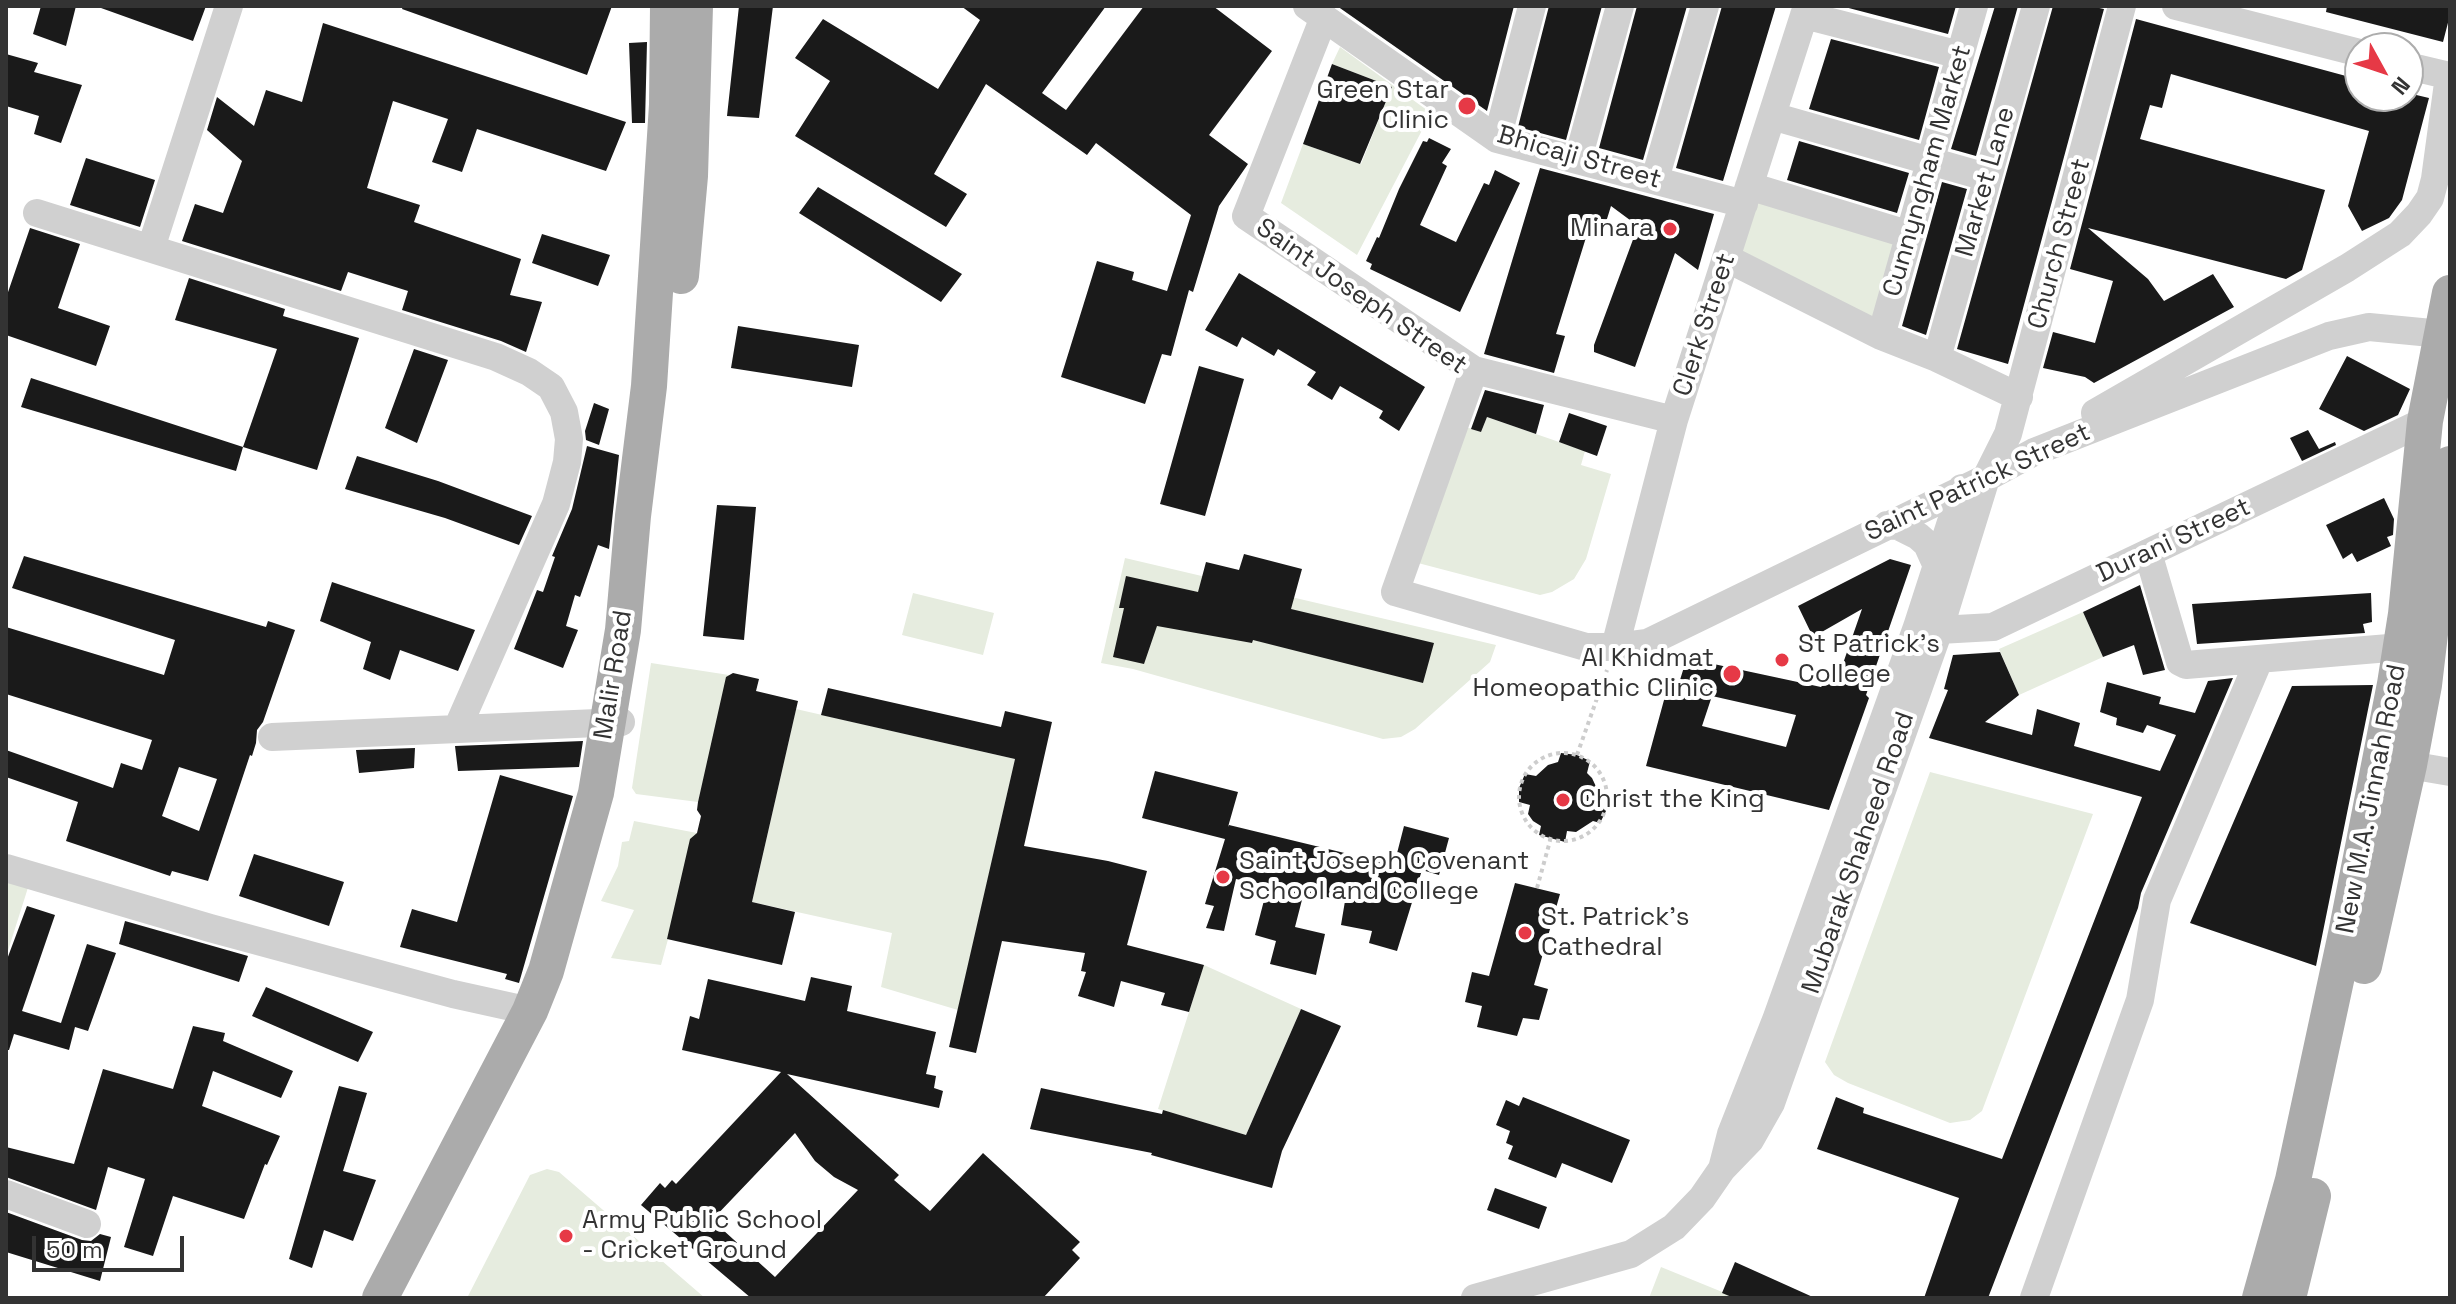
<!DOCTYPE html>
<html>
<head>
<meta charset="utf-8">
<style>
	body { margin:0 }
	#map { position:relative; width:2456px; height:1304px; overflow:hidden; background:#fff; font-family:"Space Grotesk",sans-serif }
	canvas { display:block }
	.frame { position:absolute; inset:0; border:8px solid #333; pointer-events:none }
	.north { position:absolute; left:2344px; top:32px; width:80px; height:80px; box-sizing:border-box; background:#fff; border:2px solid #adadad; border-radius:50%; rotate:130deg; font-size:22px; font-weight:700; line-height:32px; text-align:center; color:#333 }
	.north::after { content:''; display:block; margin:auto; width:28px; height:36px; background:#e63946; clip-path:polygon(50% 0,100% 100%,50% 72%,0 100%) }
	.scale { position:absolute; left:32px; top:1236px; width:152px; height:36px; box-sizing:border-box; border:4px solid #333; border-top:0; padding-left:10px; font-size:24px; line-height:28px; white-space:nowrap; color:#333; -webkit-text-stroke:6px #fff; paint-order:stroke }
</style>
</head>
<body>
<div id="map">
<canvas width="2456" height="1304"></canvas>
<div class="frame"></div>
<div class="north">N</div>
<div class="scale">50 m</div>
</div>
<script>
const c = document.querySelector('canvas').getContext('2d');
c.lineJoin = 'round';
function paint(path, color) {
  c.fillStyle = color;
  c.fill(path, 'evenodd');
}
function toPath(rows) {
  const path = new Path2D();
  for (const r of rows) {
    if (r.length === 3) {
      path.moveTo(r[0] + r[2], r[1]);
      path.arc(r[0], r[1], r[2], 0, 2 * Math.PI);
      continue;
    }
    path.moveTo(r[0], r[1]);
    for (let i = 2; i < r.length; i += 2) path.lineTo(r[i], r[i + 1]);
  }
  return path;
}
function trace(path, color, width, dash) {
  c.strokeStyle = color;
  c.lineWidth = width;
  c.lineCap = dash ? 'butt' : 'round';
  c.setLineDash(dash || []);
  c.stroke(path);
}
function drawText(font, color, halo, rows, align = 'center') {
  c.font = font + ' "Space Grotesk",sans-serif';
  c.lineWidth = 8;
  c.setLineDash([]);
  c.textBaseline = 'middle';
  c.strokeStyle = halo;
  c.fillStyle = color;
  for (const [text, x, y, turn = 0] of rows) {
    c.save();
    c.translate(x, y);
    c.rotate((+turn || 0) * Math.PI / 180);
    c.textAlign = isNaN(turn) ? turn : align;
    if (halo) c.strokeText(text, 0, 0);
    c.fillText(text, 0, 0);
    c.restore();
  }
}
paint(toPath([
	[1340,47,1431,113,1357,255,1281,203,1303,144,1361,164,1392,87,1332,64],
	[1749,186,1910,235,1881,336,1726,258],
	[1487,417,1585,451,1581,465,1611,474,1586,559,1574,579,1552,592,1540,595,1418,563,1466,427,1481,432],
	[1125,558,1496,645,1490,662,1415,729,1401,737,1383,739,1133,669,1101,663],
	[913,593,994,613,983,655,902,635],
	[2083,612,2103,657,2019,695,1999,649],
	[651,663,729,675,698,802,636,794,632,788],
	[796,709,1015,759,958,1010,881,987,892,933,752,902],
	[1930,772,2093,814,1982,1111,1970,1120,1950,1123,1848,1083,1834,1075,1825,1062],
	[634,821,697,833,661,965,611,958,634,910,601,901,618,866,622,842,629,841],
	[6,868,32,875,6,957],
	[1204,965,1301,1009,1246,1135,1158,1109],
	[547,1169,559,1172,705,1298,467,1298,530,1175],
	[1661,1267,1737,1298,1649,1298]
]), '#e6ecdf');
paint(toPath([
	[41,6,76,6,66,46,33,34],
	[102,6,206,6,193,41,101,8],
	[403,6,612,6,587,75,402,9],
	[739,6,773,6,759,118,727,116],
	[961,6,1106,6,1042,93,1066,110,1144,6,1213,6,1272,51,1209,135,1248,164,1219,206,1193,292,1189,290,1171,356,1162,354,1145,404,1061,377,1097,261,1134,272,1132,280,1167,291,1191,215,1096,143,1087,155,986,84,934,174,967,194,946,227,795,136,830,81,795,58,823,19,938,89,980,20],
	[1337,6,1514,6,1487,111],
	[1549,6,1602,6,1566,140,1518,127],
	[1637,6,1687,6,1643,160,1599,148],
	[1722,6,1776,6,1723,181,1676,168],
	[1841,6,1956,6,1948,34],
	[1995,6,2018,6,1976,156,1951,149],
	[2053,6,2090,6,2104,9,2008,364,1957,349],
	[2327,6,2450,6,2450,15,2443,42,2326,12],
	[2136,19,2357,79,2352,96,2408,96,2408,93,2429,98,2402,200,2389,218,2362,231,2348,206,2369,131,2171,74,2162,108,2150,105,2140,139,2325,190,2302,270,2286,279,2088,228,2148,279,2164,301,2213,274,2234,307,2094,383,2085,377,2043,368,2053,332,2095,343,2113,281,2070,269],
	[323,23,626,122,606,171,477,129,462,172,432,162,448,119,393,101,367,188,420,205,414,222,521,259,510,295,542,302,526,352,501,341,402,310,408,291,348,272,341,291,182,241,195,204,223,213,242,161,207,130,217,97,254,126,266,90,302,102],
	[1831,39,1939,67,1919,140,1809,109],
	[647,42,645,123,632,123,629,43],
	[6,54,38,63,34,72,82,85,61,143,34,134,39,116,6,106],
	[1332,64,1392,87,1360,164,1303,144],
	[1429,138,1451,149,1442,163,1447,166,1420,225,1456,242,1484,183,1489,185,1495,170,1520,183,1460,312,1370,269,1372,264,1366,261,1377,237,1379,238,1399,189,1423,141,1427,142],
	[1799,141,1909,173,1897,213,1787,180],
	[86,158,155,180,140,227,70,205],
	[1540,168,1714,214,1698,270,1675,253,1635,367,1594,352,1594,345,1638,226,1611,206,1602,235,1588,231,1556,334,1565,336,1554,373,1484,354],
	[1942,182,1967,189,1926,335,1902,326],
	[818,187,962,274,941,302,799,213],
	[30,228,80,244,58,308,110,326,96,366,6,335,6,298],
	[542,234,610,255,598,286,532,263],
	[1239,273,1425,387,1399,431,1379,418,1383,411,1340,386,1332,400,1307,385,1316,372,1278,349,1274,356,1242,337,1237,347,1205,330],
	[189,278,285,309,283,316,359,338,317,470,243,447,277,349,175,320],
	[738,326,859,345,852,387,731,368],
	[414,349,448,360,417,443,385,428],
	[2347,356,2410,389,2398,415,2364,431,2319,409],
	[1199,366,1244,379,1205,516,1160,504],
	[31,378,243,447,236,471,21,407],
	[1485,390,1544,405,1536,434,1487,417,1481,432,1471,429],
	[594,403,609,409,599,445,586,440,585,431],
	[1569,413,1607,426,1597,456,1559,442],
	[2308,430,2319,449,2335,442,2336,445,2302,461,2290,438],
	[587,446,619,455,609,549,598,545,580,597,575,595,566,626,578,630,563,668,514,649,537,590,543,592,555,557,552,556,572,509],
	[357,456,438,481,532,516,519,545,445,518,345,489],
	[2384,498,2394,519,2393,535,2387,537,2391,546,2357,562,2352,553,2343,559,2326,525],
	[717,505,756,507,744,640,703,636],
	[1244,554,1302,569,1291,609,1434,643,1423,683,1253,640,1252,643,1157,626,1144,664,1113,657,1124,608,1119,608,1126,576,1198,592,1206,562,1239,570],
	[24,556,266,627,268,621,295,630,263,722,257,730,256,743,252,756,250,755,208,881,172,871,170,876,66,841,78,802,6,777,6,750,113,788,121,763,142,770,152,740,6,694,6,627,164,675,175,640,12,588],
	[179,767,217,779,199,831,162,816],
	[1890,559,1911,565,1866,695,1869,698,1829,810,1646,766,1670,678,1680,680,1684,667,1693,670,1695,660,1821,687,1830,677,1839,675,1862,609,1813,637,1798,606],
	[1712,696,1796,715,1786,747,1702,726],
	[332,582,475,630,458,671,400,650,390,680,363,669,371,642,320,621],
	[2140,585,2165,670,2143,675,2134,645,2103,657,2083,612],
	[2371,593,2372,622,2363,624,2365,633,2197,644,2192,604],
	[2000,652,2019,695,1985,722,2032,735,2037,709,2080,723,2074,746,2160,771,2176,735,2147,725,2143,733,2116,725,2117,718,2100,712,2107,682,2161,697,2159,704,2195,713,2208,681,2233,678,2141,893,2138,908,1988,1298,1924,1298,1959,1198,1817,1149,1836,1097,1864,1108,1863,1113,2002,1159,2142,797,1929,738,1948,690,1944,689,1953,655],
	[733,673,759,679,756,691,798,701,752,902,795,912,782,965,667,939,690,839,697,833,701,816,697,810,698,802,726,677],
	[2373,685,2316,966,2190,923,2292,686],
	[828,688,1001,727,1005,711,1052,722,1024,846,1108,861,1147,871,1127,945,1204,965,1189,1012,1161,1005,1165,993,1121,981,1114,1007,1078,996,1086,972,1081,971,1085,953,1002,941,976,1053,949,1047,1015,759,821,715],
	[583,741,579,767,458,771,455,746],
	[415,748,414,768,359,773,356,750],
	[1561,753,1577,755,1590,761,1587,773,1592,778,1599,793,1608,797,1606,811,1600,823,1593,821,1576,832,1567,831,1565,842,1539,835,1541,826,1533,821,1528,814,1530,805,1519,802,1519,788,1525,774,1536,776,1548,765,1558,762],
	[1155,771,1238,792,1228,827,1229,825,1394,865,1404,826,1449,838,1439,875,1422,870,1397,951,1369,943,1372,931,1341,925,1345,901,1304,892,1295,927,1325,934,1316,975,1270,964,1276,941,1255,935,1268,885,1236,879,1224,931,1206,928,1214,906,1205,904,1225,839,1142,818],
	[500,775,573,796,519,983,505,979,507,974,400,947,412,909,457,922],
	[254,854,344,882,329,926,239,896],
	[1515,883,1560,894,1534,985,1548,989,1539,1020,1523,1018,1517,1036,1477,1027,1482,1006,1465,1002,1472,972,1489,976],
	[27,906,55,915,22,1011,61,1023,87,944,116,953,88,1031,75,1027,69,1050,14,1034,9,1050,6,1050,6,962],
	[125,921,248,956,239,982,119,944],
	[811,977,852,986,847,1011,936,1032,926,1074,936,1076,934,1088,943,1091,939,1108,787,1074,899,1175,894,1180,930,1211,983,1153,1080,1242,1072,1250,1080,1258,1043,1298,751,1298,641,1205,660,1183,665,1188,672,1180,676,1184,781,1072,682,1050,690,1016,699,1019,708,979,805,1001],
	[795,1133,815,1161,834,1177,858,1190,775,1277,712,1220],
	[266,987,373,1032,358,1062,252,1016],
	[1301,1009,1341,1026,1282,1151,1272,1188,1151,1155,1152,1153,1030,1129,1041,1088,1162,1114,1163,1110,1246,1135],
	[193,1026,225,1033,223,1041,293,1071,281,1098,213,1071,202,1106,280,1136,267,1165,265,1164,244,1219,173,1196,153,1256,124,1247,145,1179,108,1167,96,1210,6,1177,6,1147,74,1164,103,1069,173,1089],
	[339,1086,367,1093,343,1171,376,1180,353,1241,324,1230,312,1268,289,1259],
	[1523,1097,1630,1140,1612,1183,1562,1163,1556,1178,1508,1159,1513,1146,1506,1143,1510,1131,1496,1125,1506,1100,1519,1106],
	[1495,1188,1547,1207,1539,1229,1487,1210],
	[6,1212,82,1240,91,1241,100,1234,111,1237,100,1281,6,1252],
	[1735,1262,1815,1298,1734,1298,1722,1293]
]), '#1a1a1a');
trace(toPath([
	[1563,797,44],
	[1577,755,1607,670],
	[1537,888,1550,841]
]), '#cdcdcd', 4, [4, 4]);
trace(toPath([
	[1307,6,1497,139,1744,204],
	[2176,6,2360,53],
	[1804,15,1960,55],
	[1324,17,1246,216,1474,370,1395,592,1586,647,1615,647,1647,643,1986,478,2034,452,2329,336,2369,327,2442,334],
	[2408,66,2450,76],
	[1772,116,1986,177],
	[1497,139,1532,6],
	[1578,159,1620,6],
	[1655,179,1705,6],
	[1749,186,1910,235],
	[37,213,496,357,529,372,551,387,564,412,569,439,567,462,556,504,457,729],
	[151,248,229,6],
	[1726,258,1881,336,1937,358,2019,397],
	[1881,336,1974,6],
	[1937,358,2036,6],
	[1474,370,1674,420],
	[2095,413,2347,268,2400,234,2419,214,2430,198,2435,179,2449,76],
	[1962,488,1917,627,1776,1020,1731,1134,1722,1169,1750,1140,1771,1103,1939,630,1986,478,2008,434,2122,6],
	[1887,525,1898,526,1918,536,1927,544,1936,564],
	[2148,553,2180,662,2186,665,2401,647],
	[1921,628,1939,630,1993,627,2425,421],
	[1615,647,1674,420,1807,6],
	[272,737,621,722],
	[2409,765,2450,772],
	[6,868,210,928,453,994,530,1011],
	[6,1194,87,1224],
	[1475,1298,1631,1254,1674,1227,1702,1198,1722,1169],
	[2034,1298,2140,1000,2157,900,2259,660]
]), '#d0d0d0', 28);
trace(toPath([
	[681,276,690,176,695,6],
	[2364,966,2409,765,2424,685,2450,464],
	[380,1298,530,1011,546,971,596,793,623,630,633,516,649,386,667,105,668,6],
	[2260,1298,2293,1180,2346,934,2395,684,2406,614,2425,421,2450,293],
	[2288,1298,2313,1196]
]), '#ababab', 36);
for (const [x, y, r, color] of [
	[1467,106,10,"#e63946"],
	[1670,229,8,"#e63946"],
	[1782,660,8,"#e63946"],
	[1732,674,10,"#e63946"],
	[1563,800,8,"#e63946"],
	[1223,877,8,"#e63946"],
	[1525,933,8,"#e63946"],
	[566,1236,8,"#e63946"]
]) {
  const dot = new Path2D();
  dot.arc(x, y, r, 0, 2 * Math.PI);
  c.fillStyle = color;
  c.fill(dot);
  trace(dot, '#fff', 3);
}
drawText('26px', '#333', '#fff', [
	["Green Star",1449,91,"right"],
	["Clinic",1449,121,"right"],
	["Minara",1654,229,"right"],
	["St Patrick's",1798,645],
	["College",1798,675],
	["Al Khidmat",1714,659,"right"],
	["Homeopathic Clinic",1714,689,"right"],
	["Christ the King",1579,800],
	["Saint Joseph Covenant",1239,862],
	["School and College",1239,892],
	["St. Patrick's",1541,918],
	["Cathedral",1541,948],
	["Army Public School",582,1221],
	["- Cricket Ground",582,1251]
], 'left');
drawText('26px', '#333', '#fff', [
	["Bhicaji Street",1579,158,16],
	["Cunnyngham Market",1928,171,-74],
	["Market Lane",1986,182,-74],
	["Church Street",2060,244,-75],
	["Saint Joseph Street",1361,297,35],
	["Clerk Street",1705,325,-72],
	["Saint Patrick Street",1978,483,-25],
	["Durani Street",2174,541,-25],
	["Malir Road",614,675,-81],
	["New M.A. Jinnah Road",2372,799,-79],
	["Mubarak Shaheed Road",1859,853,-71]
]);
</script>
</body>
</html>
